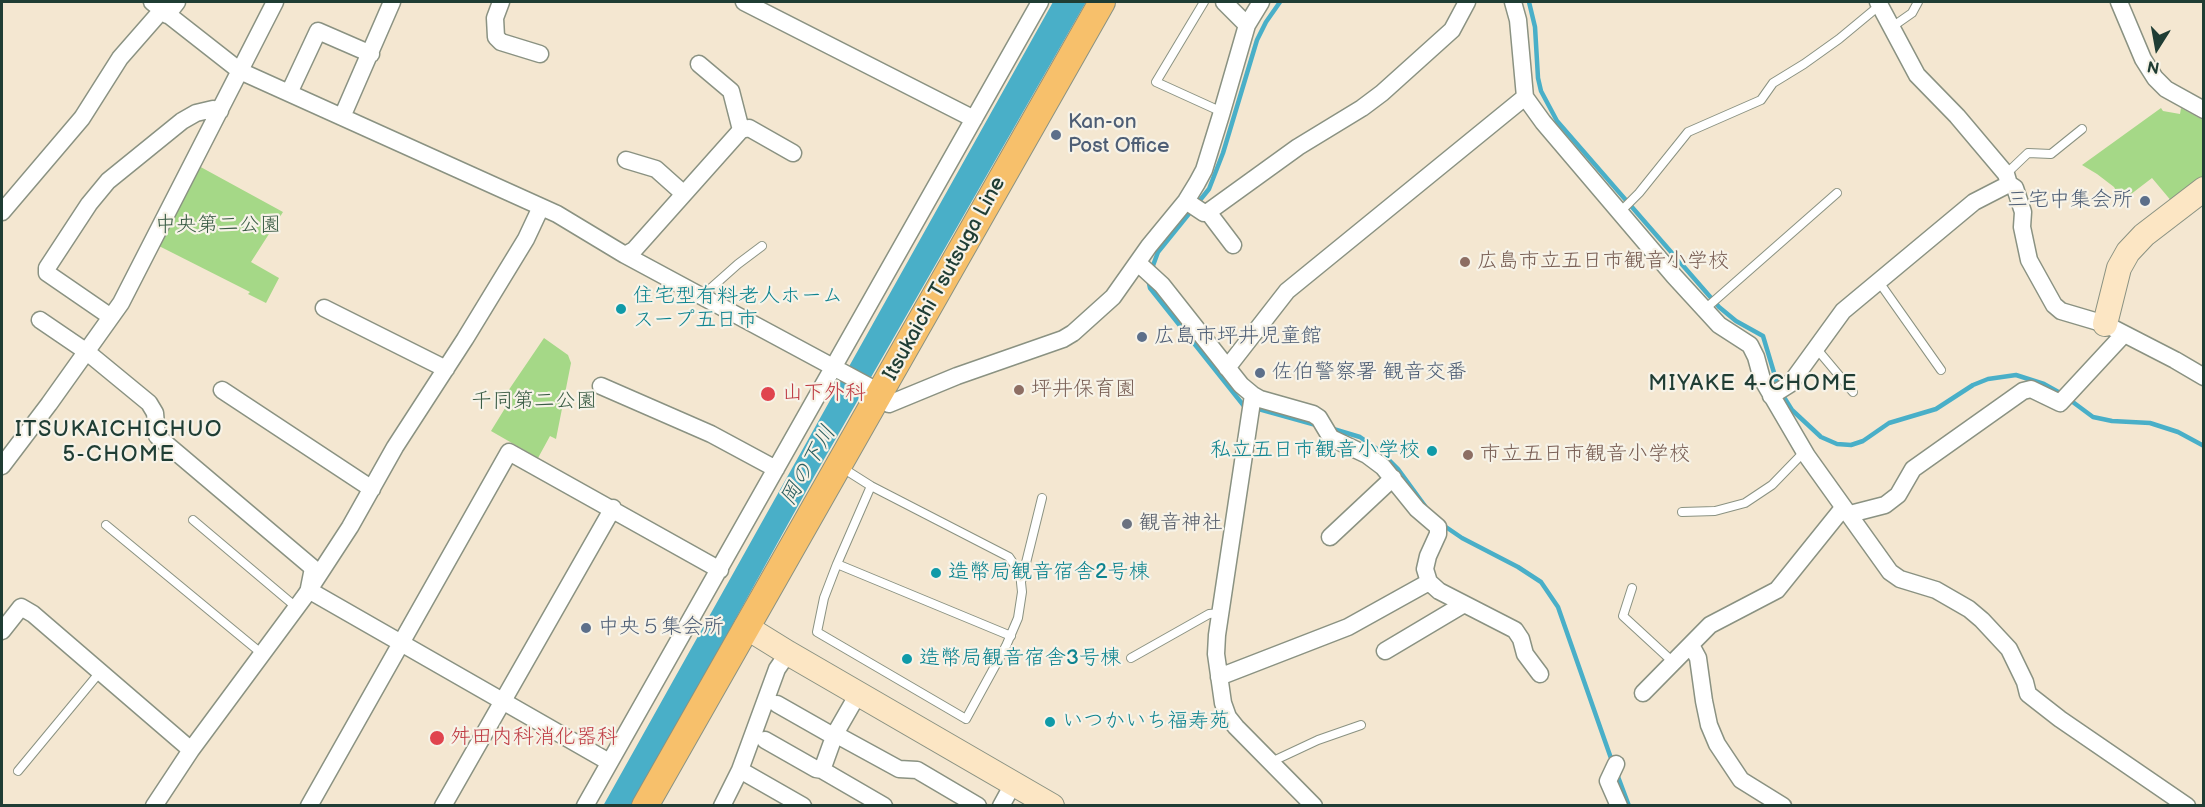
<!DOCTYPE html>
<html>
<head>
<meta charset="utf-8">
<style>
	body { margin:0 }
	#map { position:relative; width:2205px; height:807px; overflow:hidden; background:#f4e7d1; font-family:"Balsamiq Sans",sans-serif }
	canvas { display:block }
	.frame { position:absolute; inset:0; border:3px solid #1f3d34; pointer-events:none }
	.north { position:absolute; left:2127px; top:18px; width:60px; height:60px; -webkit-text-stroke:4px #f7f3e8; paint-order:stroke; rotate:191deg; font-size:16px; font-weight:700; line-height:24px; text-align:center; color:#1f3d34 }
	.north::after { content:''; display:block; margin:auto; width:21px; height:27px; background:#1f3d34; clip-path:polygon(50% 0,100% 100%,50% 72%,0 100%) }
</style>
</head>
<body>
<div id="map">
<canvas width="2205" height="807"></canvas>
<div class="frame"></div>
<div class="north">N</div>
</div>
<script>
const c = document.querySelector('canvas').getContext('2d');
c.lineJoin = 'round';
function paint(path, color) {
  c.fillStyle = color;
  c.fill(path, 'evenodd');
}
function toPath(rows) {
  const path = new Path2D();
  for (const r of rows) {
    path.moveTo(r[0], r[1]);
    for (let i = 2; i < r.length; i += 2) path.lineTo(r[i], r[i + 1]);
  }
  return path;
}
function trace(path, color, width, dash) {
  c.strokeStyle = color;
  c.lineWidth = width;
  c.lineCap = dash ? 'butt' : 'round';
  c.setLineDash(dash || []);
  c.stroke(path);
}
function drawText(font, color, halo, rows, align = 'center') {
  c.font = font + ' "Balsamiq Sans","Klee One",sans-serif';
  c.lineWidth = 4.5;
  c.setLineDash([]);
  c.textBaseline = 'middle';
  c.strokeStyle = halo;
  c.fillStyle = color;
  for (const [text, x, y, turn = 0] of rows) {
    c.save();
    c.translate(x, y);
    c.rotate((+turn || 0) * Math.PI / 180);
    c.textAlign = isNaN(turn) ? turn : align;
    if (halo) c.strokeText(text, 0, 0);
    c.fillText(text, 0, 0);
    c.restore();
  }
}
paint(toPath([
	[2161,108,2163,111,2180,114,2181,108,2203,120,2203,179,2173,203,2152,178,2122,201,2114,187,2097,174,2082,165],
	[197,165,283,212,251,262,279,278,266,303,248,294,250,292,155,244],
	[544,338,568,355,571,363,556,439,550,436,538,458,491,431,507,405,506,394]
]), '#a5d887');
paint(toPath([
	[1053,2,1086,2,815,475,633,805,603,806]
]), '#49afc8');
trace(toPath([
	[1529,2,1535,27,1538,78,1541,91,1557,121,1719,307,1736,321,1763,336,1778,386],
	[1151,271,1158,252,1209,189,1223,153,1257,40,1266,22,1280,2],
	[1148,279,1150,288,1244,406,1247,406],
	[1782,394,1792,410,1821,437,1837,444,1851,445,1863,441,1889,423,1936,409,1973,385,1988,379,2016,375,2044,384,2062,394,2093,417,2112,421,2150,423,2178,432,2204,446],
	[1255,408,1316,425],
	[1330,428,1360,437,1380,451,1398,469,1425,506],
	[1443,525,1462,538,1518,567,1541,582,1558,607,1613,764],
	[1617,774,1629,806]
]), '#49afc8', 4.5);
const lane = toPath([
	[1204,2,1156,82,1222,112],
	[1892,27,1912,13,1918,2],
	[2006,174,2028,153,2051,154,2082,129],
	[1620,212,1639,193,1688,132,1761,100,1773,83,1804,64,1839,39,1880,5],
	[1879,282,1941,370],
	[702,296,738,264,762,246],
	[1705,309,1837,193],
	[1816,348,1853,392],
	[841,467,871,486,1009,557,1020,573,1022,592,1018,618,1006,646,966,719,817,632,824,598,837,564,871,486],
	[1682,512,1715,511,1745,503,1772,485,1805,451],
	[193,520,296,607],
	[106,525,261,653],
	[837,564,1011,636],
	[1022,579,1042,498],
	[1632,588,1623,616,1673,662],
	[1131,658,1209,614,1221,613],
	[1271,762,1318,740,1361,725],
	[18,771,100,672]
]);
const street = toPath([
	[152,2,240,71,557,214,625,255,872,388,889,404,957,376,1063,339,1073,333,1113,297,1149,246,1186,201,1197,183,1204,170,1221,115,1247,25,1261,2],
	[501,2,495,18,496,37,501,42,540,54],
	[744,2,974,119],
	[1224,2,1247,25],
	[1513,2,1518,20,1525,97,1543,122,1674,276,1719,325,1750,345,1756,357,1762,379,1807,456,1890,572,1900,579,1936,590,1969,609,1982,620,2009,649,2025,682,2028,694,2060,719,2187,806],
	[1878,2,1917,75,1957,116,2006,174,2009,184,2015,188,2023,212,2022,227,2029,260,2054,305,2061,311,2105,324,2175,360,2204,377],
	[2119,2,2143,59,2155,78,2166,89,2204,110],
	[167,15,177,2],
	[699,64,731,91,741,130],
	[289,93,318,31,371,54],
	[342,117,392,2],
	[626,160,656,169,684,194],
	[1186,201,1204,213,1208,212,1298,147,1362,108,1382,93,1452,30,1467,2],
	[2,212,82,118,120,58,162,10],
	[1208,212,1233,245],
	[625,255,634,250,741,130,749,128,793,153],
	[1138,263,1162,285,1241,385,1253,395,1217,635,1216,654,1223,703,1228,717,1236,727,1314,806],
	[324,308,446,369],
	[111,317,47,273,47,268,89,204,108,181,182,121,196,113,213,109,220,111],
	[40,320,87,352,149,403,155,413,157,436,313,568,309,588,312,592,609,762],
	[1227,368,1287,291,1525,97],
	[601,386,711,434,776,469],
	[222,390,372,489],
	[1253,395,1260,399,1313,414,1319,418,1331,438,1367,455,1383,467,1417,509,1438,527,1438,534,1428,556,1425,569,1429,582,1439,591,1515,630,1521,639,1525,654,1540,674],
	[1771,396,1790,384,1843,311,1974,202,2009,184],
	[2,466,49,404,121,303,275,2],
	[1850,514,1885,505,1898,495,1913,469,2023,391,2031,389,2060,403,2124,334],
	[1330,537,1393,478],
	[2,631,21,607,33,614,191,750],
	[1691,645,1698,658,1704,701,1709,725,1717,744,1741,780,1783,806],
	[1385,651,1464,604],
	[1219,677,1348,627,1429,582],
	[1643,693,1710,625,1777,590,1843,508],
	[858,694,835,734,822,770,884,806],
	[777,704,828,733,835,734,899,769,917,770,978,806],
	[765,740,816,769,822,770],
	[1616,764,1608,781,1619,806],
	[740,770,803,806],
	[154,806,191,750,305,596,350,527,395,447,465,339,526,239,541,207],
	[309,806,509,452,720,570],
	[443,806,613,508],
	[585,806,1040,2],
	[722,806,740,770,777,669,788,653],
	[1001,806,1013,784]
]);
const secondary = toPath([
	[2105,324,2119,268,2128,252,2144,235,2204,189],
	[746,627,788,653,1052,806]
]);
const primary = toPath([
	[645,806,1102,2]
]);
trace(lane, '#8a9282', 10);
trace(street, '#8a9282', 19);
trace(secondary, '#8a9282', 26);
trace(primary, '#8a9282', 28);
trace(lane, '#fff', 8);
trace(street, '#fff', 16);
trace(secondary, '#fce6c4', 24);
trace(primary, '#f7c06b', 26);
for (const [x, y, r, color] of [
	[1056,135,6,"#5c6f8a"],
	[2145,201,6,"#5c6f8a"],
	[1465,262,6,"#8d6e63"],
	[621,309,6,"#0f9aa8"],
	[1142,337,6,"#5c6f8a"],
	[1260,373,6,"#5c6f8a"],
	[1019,390,6,"#8d6e63"],
	[768,394,8,"#e0444e"],
	[1432,451,6,"#0f9aa8"],
	[1468,455,6,"#8d6e63"],
	[1127,524,6,"#6b7280"],
	[936,573,6,"#0f9aa8"],
	[586,628,6,"#5c6f8a"],
	[907,659,6,"#0f9aa8"],
	[1050,722,6,"#0f9aa8"],
	[437,738,8,"#e0444e"]
]) {
  const dot = new Path2D();
  dot.arc(x, y, r, 0, 2 * Math.PI);
  c.fillStyle = color;
  c.fill(dot);
  trace(dot, '#f7f3e8', 2);
}
drawText('21px', '#4e5e75', '#f7f3e8', [
	["Kan-on",1068,123],
	["Post Office",1068,147],
	["三宅中集会所",2133,201,"right"],
	["広島市坪井児童館",1154,337],
	["佐伯警察署 観音交番",1272,373],
	["中央５集会所",598,628]
], 'left');
drawText('21px', '#3a5c45', '#f7f3e8', [
	["中央第二公園",218,226],
	["千同第二公園",534,402]
]);
drawText('21px', '#785e54', '#f7f3e8', [
	["広島市立五日市観音小学校",1477,262],
	["坪井保育園",1031,390],
	["市立五日市観音小学校",1480,455]
], 'left');
drawText('21px', '#1f3d34', '#f7f3e8', [
	["Itsukaichi Tsutsuga Line",945,279,-61]
]);
drawText('21px', '#0d838f', '#f7f3e8', [
	["住宅型有料老人ホーム",633,297],
	["スープ五日市",633,321],
	["私立五日市観音小学校",1420,451,"right"],
	["造幣局観音宿舎2号棟",948,573],
	["造幣局観音宿舎3号棟",919,659],
	["いつかいち福寿苑",1062,722]
], 'left');
drawText('21px', '#be3a42', '#f7f3e8', [
	["山下外科",782,394],
	["舛田内科消化器科",450,738]
], 'left');
drawText('21px', '#5b616d', '#f7f3e8', [
	["観音神社",1139,524]
], 'left');
c.letterSpacing = '1.5px';
drawText('22px', '#1f3d34', '#f7f3e8', [
	["MIYAKE 4-CHOME",1753,384],
	["ITSUKAICHICHUO",119,430],
	["5-CHOME",119,455]
]);
c.letterSpacing = '0px';
drawText('italic 22px', '#2c5f60', '#f7f3e8', [
	["岡の下川",809,466,-60]
]);
</script>
</body>
</html>
